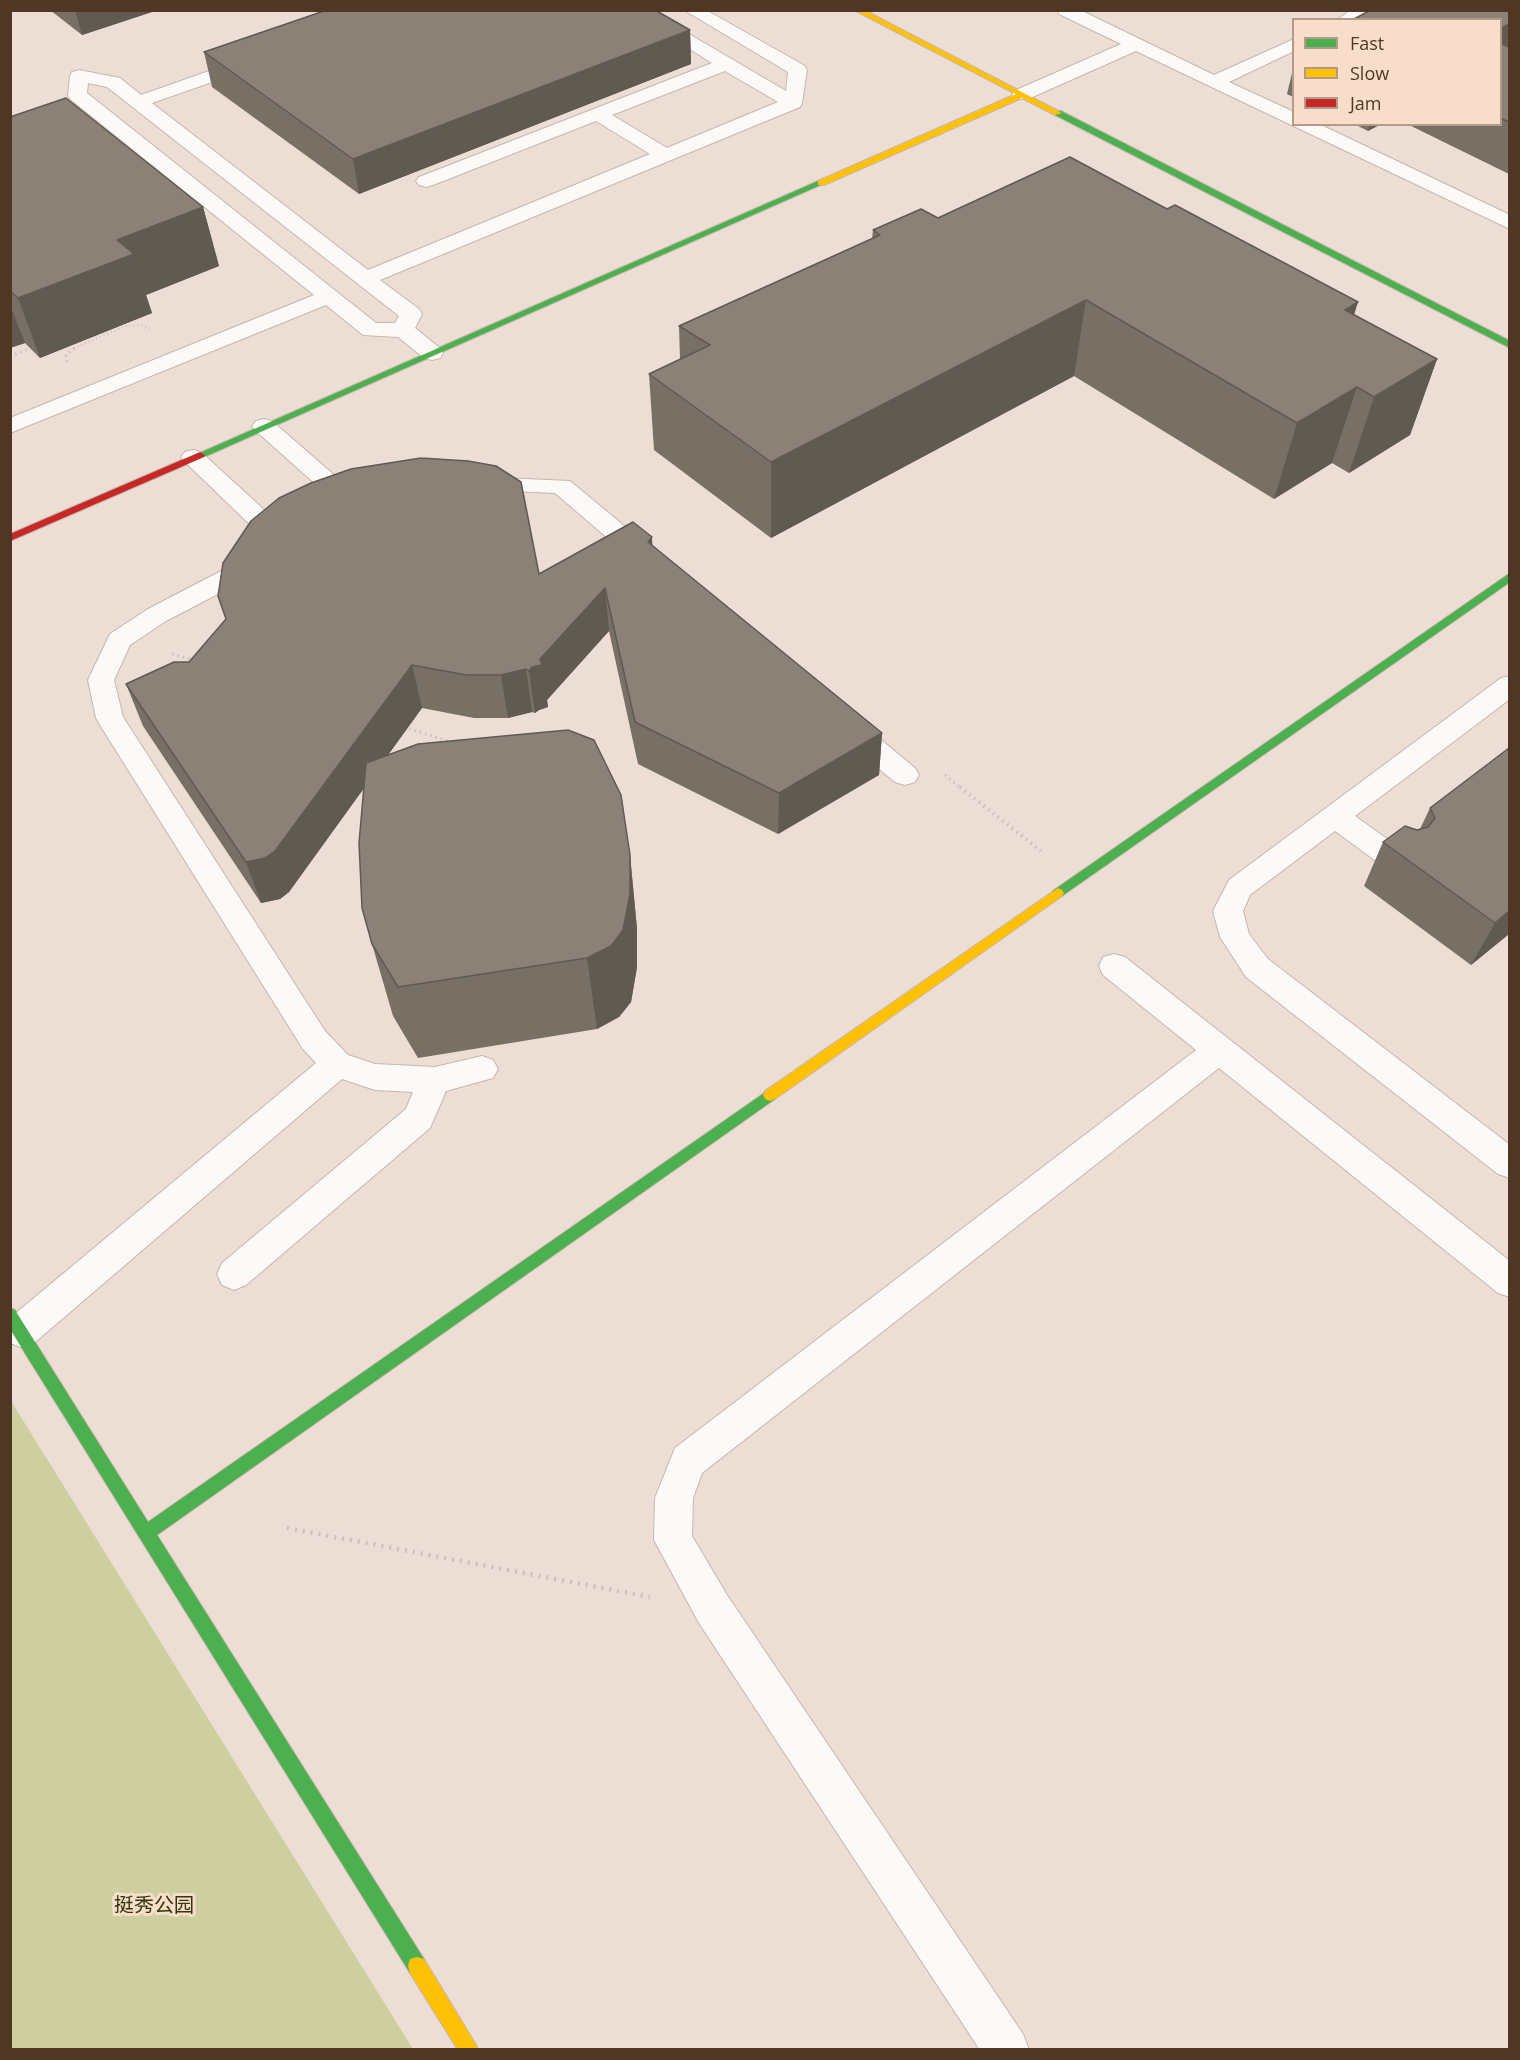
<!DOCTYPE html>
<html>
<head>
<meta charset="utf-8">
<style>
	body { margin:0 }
	#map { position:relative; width:1520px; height:2060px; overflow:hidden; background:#ecded4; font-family:"Open Sans",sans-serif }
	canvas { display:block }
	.frame { position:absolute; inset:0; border:12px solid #503724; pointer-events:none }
	.legend { position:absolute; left:1292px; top:18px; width:210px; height:108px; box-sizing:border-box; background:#f7ddca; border:2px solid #b49b88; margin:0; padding:8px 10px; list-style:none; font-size:18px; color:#503724 }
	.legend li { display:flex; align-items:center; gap:12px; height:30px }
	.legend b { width:30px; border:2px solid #b49b88 }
</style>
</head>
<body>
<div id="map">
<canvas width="1520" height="2060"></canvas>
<div class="frame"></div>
<ul class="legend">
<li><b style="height:8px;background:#4caf50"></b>Fast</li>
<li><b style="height:8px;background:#ffc107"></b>Slow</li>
<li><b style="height:8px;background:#c62828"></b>Jam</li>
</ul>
</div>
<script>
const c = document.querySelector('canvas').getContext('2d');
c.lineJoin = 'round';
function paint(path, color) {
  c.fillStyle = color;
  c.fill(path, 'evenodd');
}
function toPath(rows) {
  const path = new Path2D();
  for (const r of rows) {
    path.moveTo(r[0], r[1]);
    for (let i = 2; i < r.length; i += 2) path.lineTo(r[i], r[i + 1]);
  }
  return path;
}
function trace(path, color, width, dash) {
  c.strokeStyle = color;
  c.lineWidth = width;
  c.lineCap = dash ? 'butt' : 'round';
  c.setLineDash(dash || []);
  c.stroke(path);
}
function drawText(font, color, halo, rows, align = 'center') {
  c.font = font + ' "Open Sans","Noto Sans SC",sans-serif';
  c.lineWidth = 6;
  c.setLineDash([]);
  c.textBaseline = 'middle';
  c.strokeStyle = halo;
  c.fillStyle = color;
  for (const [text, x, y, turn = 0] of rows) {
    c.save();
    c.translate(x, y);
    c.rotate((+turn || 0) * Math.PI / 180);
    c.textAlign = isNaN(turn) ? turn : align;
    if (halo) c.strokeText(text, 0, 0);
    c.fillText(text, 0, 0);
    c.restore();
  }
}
paint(toPath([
	[10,1401,11,1401,413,2049,11,2049]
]), '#cdcf9f');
const lane = toPath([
	[627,10,648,10,786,91,788,72,684,10,706,10,805,66,807,70,802,103,800,107,380,280,419,309,422,314,415,328,440,348,443,353,440,358,432,360,424,358,398,337,363,335,326,305,10,433,10,418,314,295,70,99,68,95,70,76,72,72,79,70,120,78,141,95,243,59,255,59,258,63,255,67,152,103,368,270,650,154,596,121,433,185,426,187,419,185,416,181,419,177,712,63,627,10],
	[725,71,778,102,667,148,612,115,725,71],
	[88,83,107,87,399,316,395,323,376,323,87,93,88,83],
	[1057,10,1080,10,1214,75,1294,39,1294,51,1229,82,1294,112,1294,124,1319,124,1510,215,1510,229,1136,51,1028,99,1014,99,1012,95,1014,91,1121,44,1059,14,1057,10],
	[1351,10,1373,10,1360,20,1337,20,1351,10],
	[264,419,272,421,357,495,360,500,357,505,348,508,339,505,256,431,252,426,256,421,264,419],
	[193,450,201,452,284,528,287,534,284,540,275,542,266,540,185,462,181,457,185,452,193,450],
	[479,477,570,481,657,553,661,559,657,565,648,567,639,565,555,493,470,489,467,484,470,479,479,477],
	[250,544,259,546,262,552,243,581,166,621,130,645,114,680,123,717,325,1031,348,1055,375,1064,435,1067,482,1056,493,1060,498,1069,493,1078,446,1091,430,1128,246,1285,234,1290,222,1285,217,1274,222,1263,406,1109,413,1092,375,1090,342,1079,34,1343,21,1347,10,1343,10,1318,316,1063,303,1049,100,725,96,718,88,680,110,634,148,609,225,569,241,546,250,544],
	[1510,676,1510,699,1355,816,1407,853,1412,861,1407,869,1397,872,1387,869,1335,831,1250,895,1243,911,1249,934,1268,959,1510,1145,1510,1178,1498,1174,1246,977,1220,937,1213,911,1229,880,1501,678,1510,676],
	[847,717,857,720,915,768,919,775,915,782,905,785,895,782,837,734,833,727,837,720,847,717],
	[1114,954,1125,957,1510,1261,1510,1297,1498,1293,1219,1068,702,1473,693,1498,692,1536,727,1595,1023,2034,1029,2050,980,2050,699,1623,654,1540,655,1498,675,1448,1196,1050,1103,975,1099,966,1103,957,1114,954]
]);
const fast = toPath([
	[1055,111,1061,111,1510,341,1510,348,1055,115,1055,111],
	[818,181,825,183,204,457,200,458,195,455,818,181],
	[1510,573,1510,582,1062,896,1054,896,1052,893,1054,890,1510,573],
	[770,1089,775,1091,777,1095,775,1099,157,1535,424,1959,426,1966,424,1973,417,1975,410,1973,10,1329,10,1308,15,1310,148,1522,770,1089]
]);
const slow = toPath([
	[854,10,864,10,1062,113,1055,115,1022,98,824,185,818,185,818,181,1016,94,854,10],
	[1058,888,1062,890,1064,893,1062,896,775,1099,770,1101,765,1099,763,1095,765,1091,1058,888],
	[417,1957,424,1959,479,2050,458,2050,410,1973,408,1966,410,1959,417,1957]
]);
const jam = toPath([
	[200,452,205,455,204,457,10,541,10,534,200,452]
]);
trace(lane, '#c8b6a9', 2);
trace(fast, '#c8b6a9', 2);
trace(slow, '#c8b6a9', 2);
trace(jam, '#c8b6a9', 2);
trace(toPath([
	[74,348,126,326,140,325,151,329]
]), '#c9c0bb', 2, [1, 3]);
trace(toPath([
	[10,356,31,348],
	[67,362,66,355,77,346],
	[172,654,194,660],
	[404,727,451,742],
	[945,775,962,789]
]), '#c9c0bb', 3, [1.5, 4]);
trace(toPath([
	[960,787,1041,851]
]), '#c9c0bb', 4, [1.5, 4.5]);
trace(toPath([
	[287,1528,650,1597]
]), '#c9c0bb', 4.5, [2, 6]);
paint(lane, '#fcfaf9');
paint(fast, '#4caf50');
paint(slow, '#ffc107');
paint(jam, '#c62828');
paint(toPath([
	[50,10,158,10,82,35],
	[1509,10,1509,174,1407,124,1500,124,1500,20],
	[690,30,691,64,359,194,212,87,204,52],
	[1293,69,1293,97,1287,94],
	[10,117,203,207,219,266,146,295,152,313,40,358,25,343,10,348],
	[1354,124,1381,124,1368,131],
	[938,218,1355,315,1437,359,1410,435,1349,473,1332,463,1274,499,1074,376,771,538,654,450,649,374,680,359,679,326,872,239,873,230],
	[652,545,882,733,879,775,778,834,638,764,609,631,547,700,548,707,539,710,535,713,532,712,508,718,474,718,422,708,388,755,630,855,637,929,637,967,631,1002,619,1017,597,1029,418,1058,393,1016,372,944,363,789,289,892,280,899,261,903,143,726,126,684,189,662],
	[1509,748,1509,934,1471,965,1364,886,1383,842,1420,829,1430,808]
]), '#786f65');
paint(toPath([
	[75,10,158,10,82,35],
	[1509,24,1509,60,1500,65,1500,29],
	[690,30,691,64,359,194,353,159],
	[1370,124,1381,124,1368,131],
	[203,207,219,266,146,295,152,313,40,358,18,298,117,240],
	[1086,300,1074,376,771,538,771,462],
	[1358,302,1335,378,1345,310],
	[10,305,25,343,10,348],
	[1437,359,1410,435,1349,473,1374,397],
	[1357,387,1332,463,1274,499,1297,423],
	[652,537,654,580,648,542],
	[605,588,609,631,547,700,548,707,539,710,535,713,529,671],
	[412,665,422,708,289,892,280,899,261,903,246,862],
	[526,669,532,712,508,718,501,675],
	[882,733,879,775,778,834,779,793],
	[630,855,637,929,637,967,631,1002,619,1017,597,1029,587,958],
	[1509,911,1509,934,1471,965,1495,923]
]), '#615a53');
const building = toPath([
	[327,10,655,10,690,30,353,159,204,52,327,10],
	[1371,10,1509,10,1509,24,1500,29,1500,20,1352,20,1371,10],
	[1500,43,1509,47,1509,122,1500,118,1500,43],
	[66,98,203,207,117,240,134,254,18,298,10,291,10,117,66,98],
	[1070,157,1167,209,1175,205,1358,302,1345,310,1437,359,1374,397,1357,387,1297,423,1086,300,771,462,649,374,710,345,679,326,880,235,873,230,921,209,938,218,1070,157],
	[421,458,468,461,496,466,521,482,539,574,633,522,652,537,648,542,882,733,779,793,635,722,605,588,540,659,542,665,532,667,529,671,526,669,501,675,466,675,412,665,275,851,265,858,246,862,126,684,174,662,189,662,226,619,218,596,223,563,251,521,279,498,311,483,351,469,421,458],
	[568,730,594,740,621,795,630,855,630,894,623,930,611,946,587,958,398,987,372,944,362,908,359,843,366,763,418,744,568,730],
	[1509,748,1509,911,1495,923,1383,842,1405,826,1417,830,1428,827,1435,818,1430,808,1509,748]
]);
paint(building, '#8b8176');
trace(building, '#615a53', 1.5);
drawText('20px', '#313809', '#f7ddca', [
	["挺秀公园",154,1906]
]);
</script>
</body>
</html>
